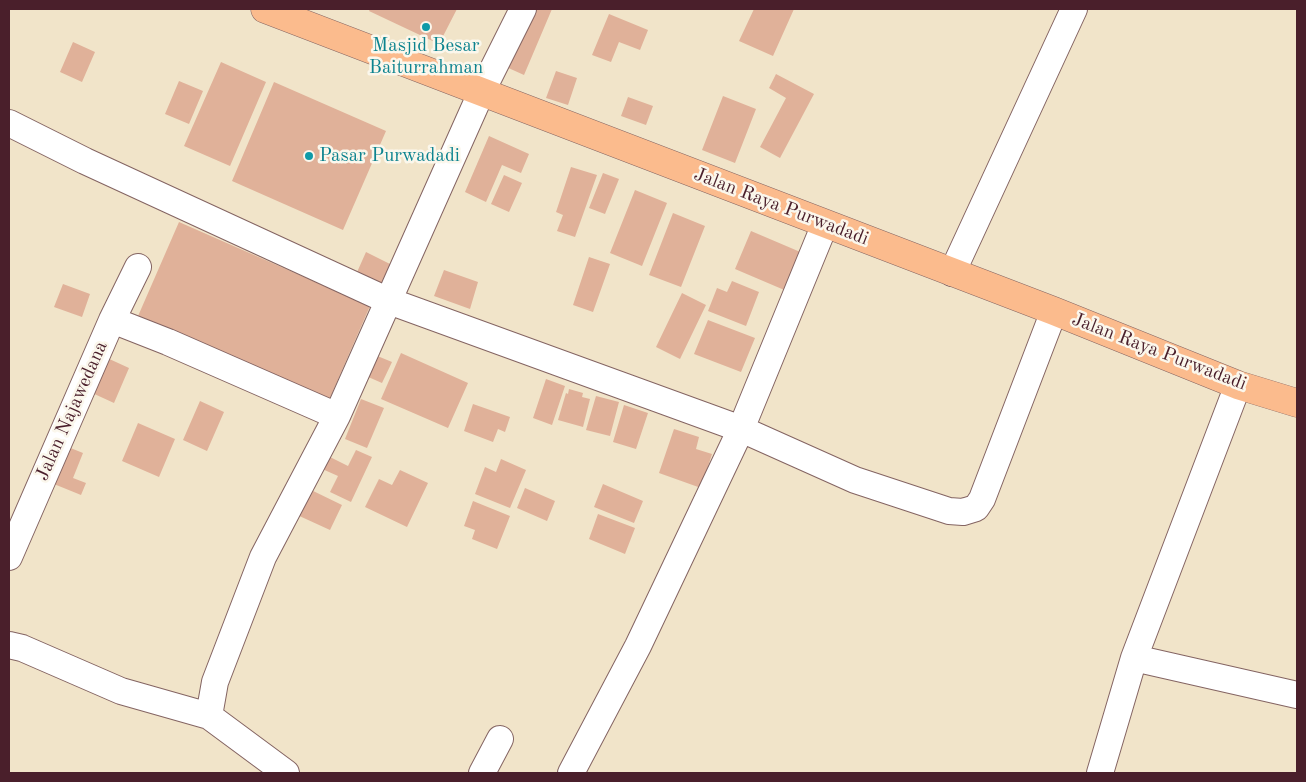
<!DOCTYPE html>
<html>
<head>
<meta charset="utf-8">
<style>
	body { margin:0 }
	#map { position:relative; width:1306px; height:782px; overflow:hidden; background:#f1e4c9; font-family:"Old Standard TT",serif }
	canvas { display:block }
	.frame { position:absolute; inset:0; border:10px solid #4a1f2b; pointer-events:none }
</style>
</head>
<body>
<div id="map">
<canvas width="1306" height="782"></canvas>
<div class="frame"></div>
</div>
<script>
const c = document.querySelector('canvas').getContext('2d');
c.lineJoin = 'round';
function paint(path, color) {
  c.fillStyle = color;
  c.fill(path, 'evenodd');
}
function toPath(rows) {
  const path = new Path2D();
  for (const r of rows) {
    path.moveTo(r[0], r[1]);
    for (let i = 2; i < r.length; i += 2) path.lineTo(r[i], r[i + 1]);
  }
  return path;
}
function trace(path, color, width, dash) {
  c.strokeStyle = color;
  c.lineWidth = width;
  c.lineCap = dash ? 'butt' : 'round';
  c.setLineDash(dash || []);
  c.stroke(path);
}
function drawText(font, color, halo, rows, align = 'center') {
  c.font = font + ' "Old Standard TT",serif';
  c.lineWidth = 5;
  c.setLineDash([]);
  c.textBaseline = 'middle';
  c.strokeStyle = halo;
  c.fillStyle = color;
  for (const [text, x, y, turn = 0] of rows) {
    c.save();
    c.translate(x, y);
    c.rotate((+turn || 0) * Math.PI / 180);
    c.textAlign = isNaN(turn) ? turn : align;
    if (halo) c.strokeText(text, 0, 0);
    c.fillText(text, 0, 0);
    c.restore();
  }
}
paint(toPath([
	[370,9,457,9,439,44,369,11],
	[529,9,552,9,524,75,504,66],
	[754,9,794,9,773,56,739,41],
	[609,14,648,30,640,50,619,42,611,62,592,55],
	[73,42,95,52,82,82,60,72],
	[221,62,266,82,230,166,184,146],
	[556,71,577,78,568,105,546,98],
	[776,74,814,94,780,158,760,147,786,98,769,88],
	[179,81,203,91,189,124,165,114],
	[274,82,386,131,343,230,232,181],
	[723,96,756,109,735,163,702,150],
	[628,97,653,106,646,125,621,116],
	[489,136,529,154,521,173,502,165,486,202,465,192],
	[571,167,597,175,575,237,557,231,563,215,556,212],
	[603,173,619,179,605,214,589,208],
	[504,175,522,183,509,212,491,204],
	[635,190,667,203,642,266,610,253],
	[673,213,705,226,681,287,649,275],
	[179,222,370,306,326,407,135,323],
	[751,231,805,254,789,292,735,269],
	[366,252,392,265,379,291,354,279],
	[589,257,610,264,593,312,573,305],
	[444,270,478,282,470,309,434,296],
	[732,281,759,292,746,326,708,311,717,288,727,292],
	[63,284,90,294,82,317,54,307],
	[682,293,706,305,680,359,656,347],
	[708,320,755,338,741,372,694,354],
	[401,353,468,383,448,428,381,399],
	[375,355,392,362,382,383,366,376],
	[105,357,129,368,114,403,90,392],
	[546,379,565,386,552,425,533,418],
	[569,389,583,393,582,397,590,399,583,427,558,420,566,393,568,394],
	[596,396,619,402,610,436,586,430],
	[361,399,384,408,367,448,345,439],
	[200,401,224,412,207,451,183,440],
	[473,404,510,417,505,432,498,429,493,442,464,431],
	[624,405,648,413,636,449,613,442],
	[138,423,175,439,159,477,122,461],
	[674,429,699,437,696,449,712,454,701,488,659,473],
	[63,445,83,453,73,478,86,483,81,495,49,482],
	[356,450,372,457,351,502,330,492,338,476,320,468,326,455,348,466],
	[501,459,526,470,510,508,475,494,485,467,496,472],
	[400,470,428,483,407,527,365,507,379,479,392,485],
	[603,484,643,501,634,523,594,507],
	[307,488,342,505,330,530,295,514],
	[525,488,555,501,547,521,517,508],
	[473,501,510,516,497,549,472,539,475,530,464,526],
	[598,514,635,528,625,554,589,539]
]), '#e0b199');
const minor = toPath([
	[9,123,85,161,389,301,741,429,855,480,949,511,963,512,976,508,982,499,1054,311],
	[952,273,1074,9],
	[112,320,168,342,337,416,481,93,523,9],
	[9,557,112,320,138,267],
	[9,645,22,648,121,691,209,716,286,773],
	[1134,658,1297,695],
	[209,716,215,682,263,557,337,416],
	[482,773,500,739],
	[571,773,638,646,741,429,825,224],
	[1100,773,1134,658,1238,385]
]);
const primary = toPath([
	[265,9,1054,311,1238,385,1297,403]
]);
trace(minor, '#846462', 28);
trace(primary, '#846462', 29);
trace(minor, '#fff', 26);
trace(primary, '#fbbb8d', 28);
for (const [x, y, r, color] of [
	[426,27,5,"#0f9aa8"],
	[309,156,5,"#0f9aa8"]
]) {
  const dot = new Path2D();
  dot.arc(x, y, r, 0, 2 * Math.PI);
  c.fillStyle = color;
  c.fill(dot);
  trace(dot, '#fbf7ec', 2);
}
drawText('19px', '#0d838f', '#fbf7ec', [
	["Masjid Besar",426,46],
	["Baiturrahman",426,68],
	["Pasar Purwadadi",319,156,"left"]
]);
drawText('19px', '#4a1f2b', '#fbf7ec', [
	["Jalan Raya Purwadadi",781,207,21],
	["Jalan Raya Purwadadi",1159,352,21],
	["Jalan Najawedana",72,411,-66]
]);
</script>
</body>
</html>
